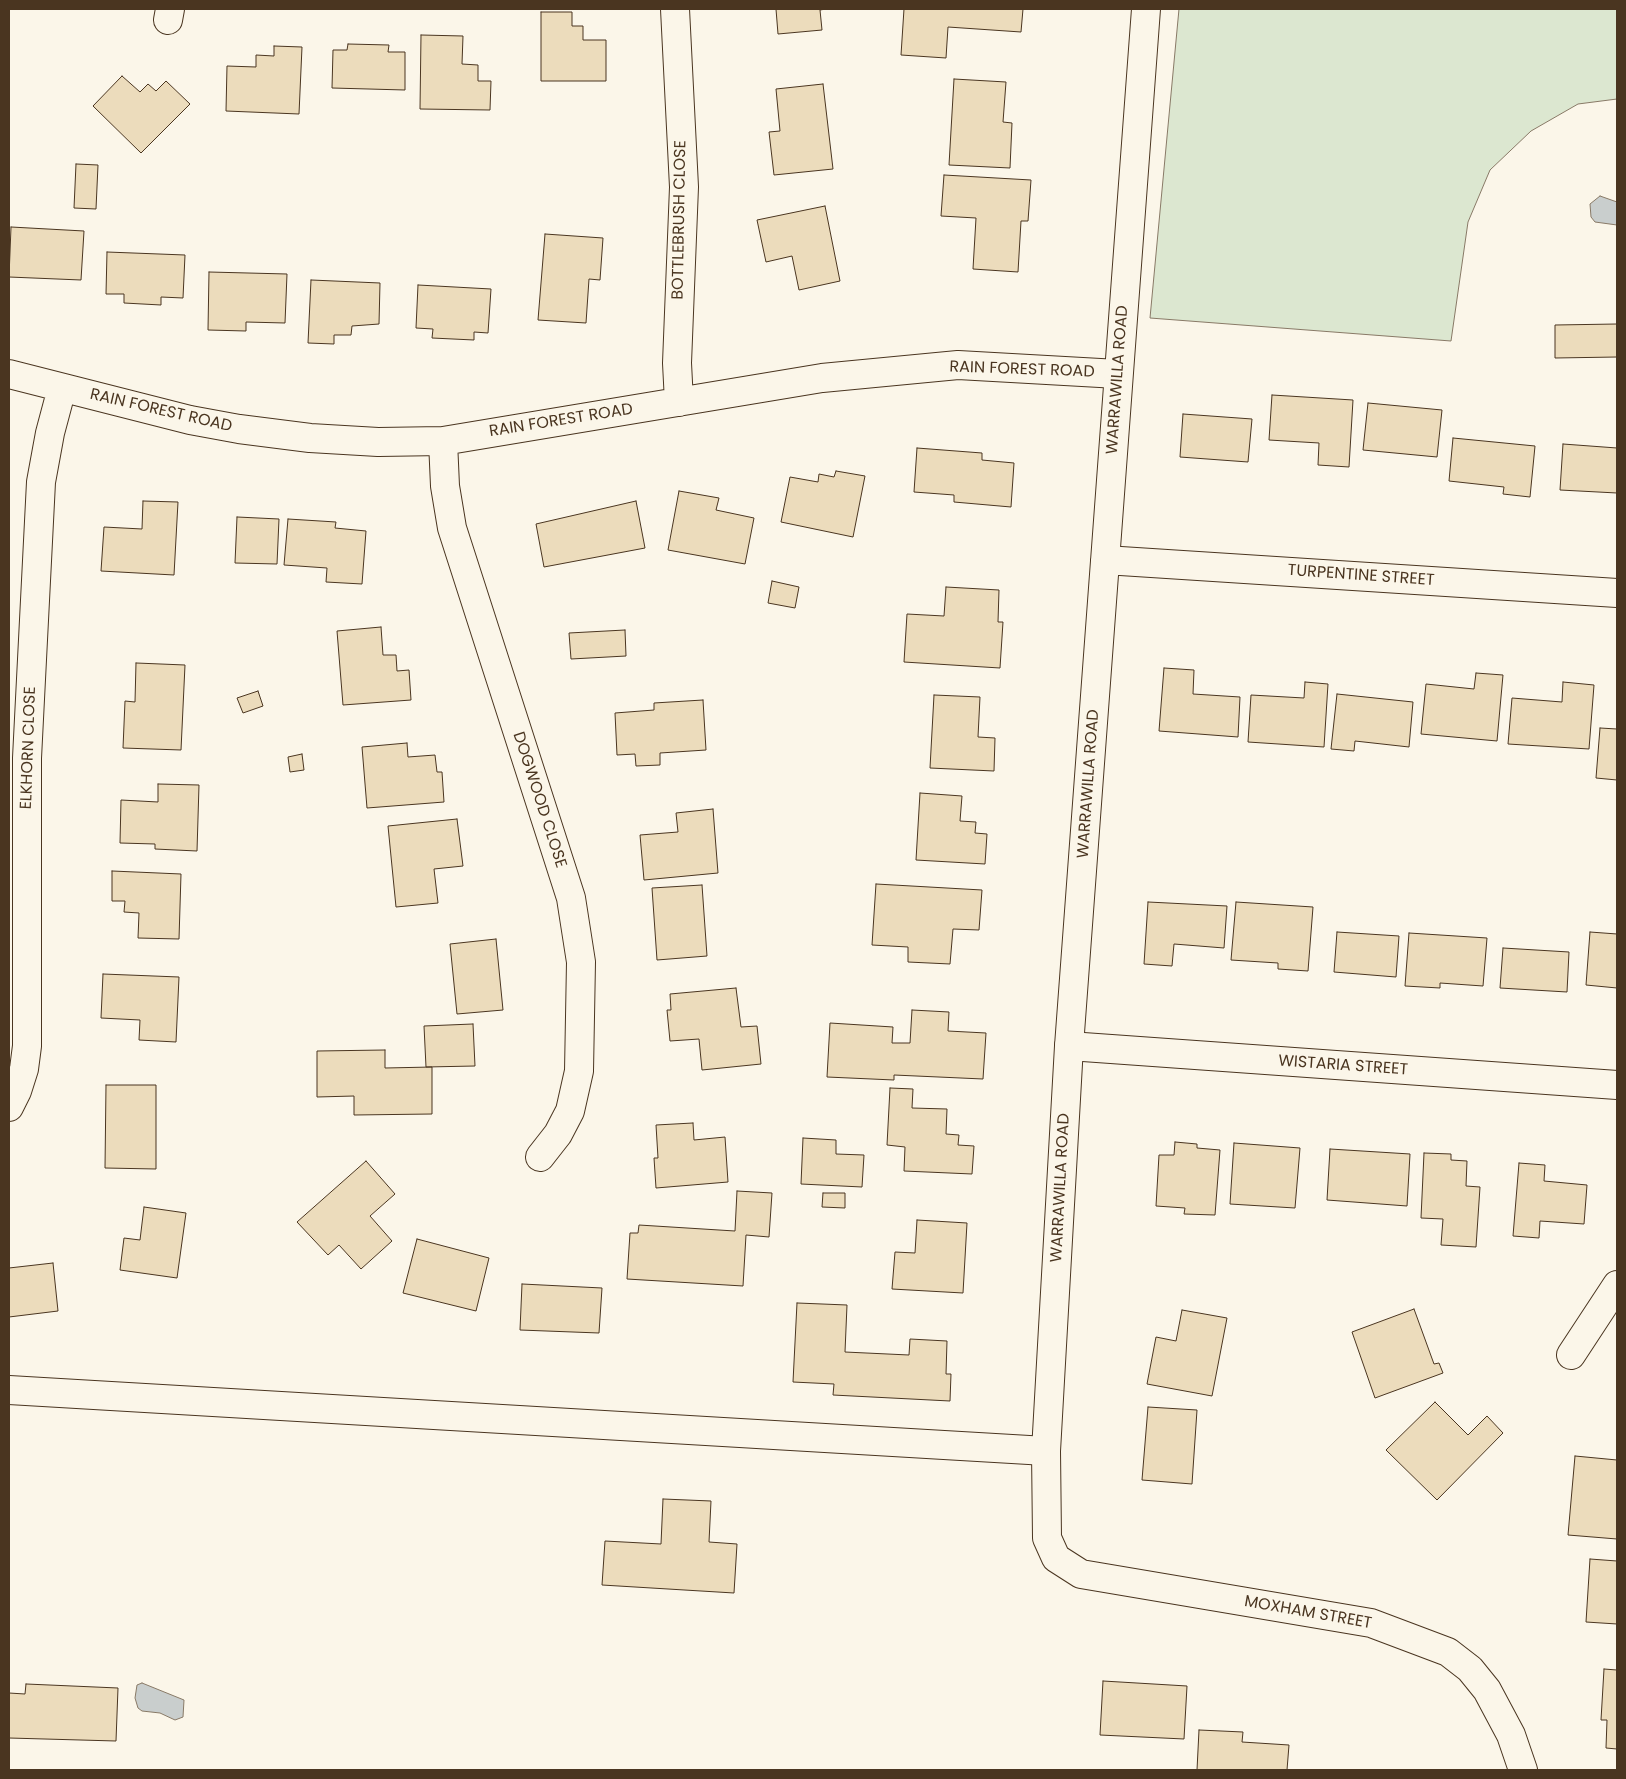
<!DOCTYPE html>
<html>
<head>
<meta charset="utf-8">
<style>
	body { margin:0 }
	#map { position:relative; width:1626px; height:1779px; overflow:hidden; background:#fbf6e9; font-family:Poppins,sans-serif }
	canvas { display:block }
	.frame { position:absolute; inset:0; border:10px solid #4a3520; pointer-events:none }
</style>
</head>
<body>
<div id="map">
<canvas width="1626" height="1779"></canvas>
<div class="frame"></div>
</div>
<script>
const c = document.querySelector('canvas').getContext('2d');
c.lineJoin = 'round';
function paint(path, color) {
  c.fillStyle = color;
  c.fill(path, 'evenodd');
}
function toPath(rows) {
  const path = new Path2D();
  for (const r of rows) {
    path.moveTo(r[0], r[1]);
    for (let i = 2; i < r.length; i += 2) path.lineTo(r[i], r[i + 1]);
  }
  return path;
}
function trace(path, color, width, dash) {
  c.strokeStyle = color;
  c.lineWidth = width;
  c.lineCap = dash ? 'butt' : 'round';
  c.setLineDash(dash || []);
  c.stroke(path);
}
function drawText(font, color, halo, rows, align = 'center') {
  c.font = font + ' Poppins,sans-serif';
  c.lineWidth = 4;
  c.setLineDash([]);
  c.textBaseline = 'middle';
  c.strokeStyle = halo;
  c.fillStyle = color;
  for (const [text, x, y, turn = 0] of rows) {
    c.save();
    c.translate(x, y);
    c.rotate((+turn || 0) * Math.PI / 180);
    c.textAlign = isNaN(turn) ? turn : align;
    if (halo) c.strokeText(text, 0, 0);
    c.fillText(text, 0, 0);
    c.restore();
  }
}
const green = toPath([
	[1179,9,1617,9,1617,99,1578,104,1531,131,1490,170,1468,222,1451,341,1150,318,1179,9]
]);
paint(green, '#dce7d0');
trace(green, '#887966', 1);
const water = toPath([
	[1600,196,1617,202,1617,225,1595,222,1591,217,1590,204,1600,196],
	[142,1683,184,1700,183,1717,175,1720,160,1713,142,1711,138,1708,135,1698,137,1685,142,1683]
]);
paint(water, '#c9cecd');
trace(water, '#887966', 1);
const building = toPath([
	[776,9,826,9,820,10,822,30,778,34,776,9],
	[904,9,1023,9,1021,32,948,27,946,58,901,55,904,9],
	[541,12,572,12,572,26,583,26,583,40,606,40,606,81,541,81,541,12],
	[421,35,463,36,462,64,478,65,478,81,491,81,490,110,420,109,421,35],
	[348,44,389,45,388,52,405,52,405,90,332,88,333,50,347,50,348,44],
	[274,46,302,47,299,114,226,111,227,66,256,67,256,55,274,56,274,46],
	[122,76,140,92,148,84,156,91,166,81,190,104,141,153,93,106,122,76],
	[954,79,1006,82,1003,122,1012,123,1010,168,949,165,954,79],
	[823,84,833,169,774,175,769,132,780,131,776,89,823,84],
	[76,164,98,165,96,209,74,208,76,164],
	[944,175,1031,180,1028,221,1021,221,1018,272,973,269,976,218,941,216,944,175],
	[825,206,840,281,799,290,792,256,766,262,757,220,825,206],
	[11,227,84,231,81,280,9,277,11,227],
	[545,234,603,238,600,280,589,279,586,323,538,320,545,234],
	[107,252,185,255,183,298,161,297,161,305,124,303,124,294,106,294,107,252],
	[209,272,287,274,285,323,246,322,246,331,208,330,209,272],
	[311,280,380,283,379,324,352,326,351,335,334,335,334,344,308,343,311,280],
	[418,285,491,289,488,333,474,332,474,340,432,338,433,329,416,328,418,285],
	[1617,324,1617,357,1555,358,1555,325,1617,324],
	[1272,395,1353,400,1349,467,1318,465,1319,443,1269,440,1272,395],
	[1368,403,1442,410,1437,457,1363,450,1368,403],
	[1183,414,1252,419,1248,462,1180,457,1183,414],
	[1453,438,1535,446,1530,497,1503,494,1504,487,1449,481,1453,438],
	[1563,444,1617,448,1617,493,1560,490,1563,444],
	[917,448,982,453,982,460,1014,463,1011,507,954,502,954,495,914,492,917,448],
	[836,471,865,476,853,537,781,522,790,477,818,482,819,474,834,477,836,471],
	[679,491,719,498,716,510,754,518,745,564,668,550,679,491],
	[143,501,178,502,174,575,101,571,104,527,142,529,143,501],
	[636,501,645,548,544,567,536,524,636,501],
	[237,517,279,519,277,564,235,563,237,517],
	[288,519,336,522,335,528,366,531,362,584,326,582,327,568,284,565,288,519],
	[772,581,799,587,795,608,768,603,772,581],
	[946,587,999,590,998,622,1003,622,1000,668,904,662,907,614,944,616,946,587],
	[381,627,383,655,396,655,397,671,409,670,411,700,343,705,337,631,381,627],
	[625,630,626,656,571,659,569,633,625,630],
	[136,663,185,665,181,750,123,748,125,701,135,702,136,663],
	[1164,668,1194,670,1193,694,1240,697,1238,737,1159,731,1164,668],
	[1476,673,1503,675,1497,741,1421,734,1426,684,1474,689,1476,673],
	[1305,682,1328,684,1324,747,1248,742,1251,695,1304,698,1305,682],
	[1563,682,1594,685,1589,749,1508,744,1512,698,1562,702,1563,682],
	[258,691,263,706,243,713,237,698,258,691],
	[1337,694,1413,702,1409,747,1355,741,1354,751,1331,749,1337,694],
	[934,695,980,697,978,737,995,738,994,771,930,768,934,695],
	[703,700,706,750,660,753,660,765,636,766,635,754,617,755,615,713,654,710,654,703,703,700],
	[1600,728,1617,729,1617,780,1596,778,1600,728],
	[407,743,408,757,435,755,437,772,442,772,444,802,367,808,362,747,407,743],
	[302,754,304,770,290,772,288,757,302,754],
	[158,784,199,785,197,851,155,849,155,844,120,843,121,800,158,802,158,784],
	[920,793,962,796,960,821,976,822,975,833,987,834,985,864,916,860,920,793],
	[713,809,718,873,644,880,640,835,678,832,676,813,713,809],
	[457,819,463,866,434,869,438,903,396,907,388,826,457,819],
	[112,871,181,874,179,939,138,938,139,913,124,912,125,901,112,901,112,871],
	[876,884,982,890,979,930,953,929,950,964,908,962,908,947,872,945,876,884],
	[702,885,707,956,657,960,652,888,702,885],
	[1148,902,1227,906,1224,948,1174,944,1172,966,1144,964,1148,902],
	[1236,902,1313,907,1308,971,1278,969,1278,963,1231,960,1236,902],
	[1337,932,1399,936,1396,977,1334,972,1337,932],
	[1590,932,1617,934,1617,988,1586,985,1590,932],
	[1409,933,1487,938,1483,986,1440,983,1440,988,1405,986,1409,933],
	[496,939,503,1010,457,1014,450,944,496,939],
	[1503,948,1569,952,1567,992,1500,988,1503,948],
	[103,974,179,977,176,1042,139,1040,140,1020,101,1018,103,974],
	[736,988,741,1027,757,1026,761,1064,702,1070,699,1039,670,1041,667,1010,671,1010,670,994,736,988],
	[912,1010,949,1012,948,1031,986,1033,983,1079,894,1075,894,1080,827,1077,830,1023,893,1027,892,1043,910,1043,912,1010],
	[473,1024,475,1066,426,1067,424,1026,473,1024],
	[385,1050,385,1068,432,1067,432,1114,354,1115,354,1096,317,1097,317,1051,385,1050],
	[106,1085,156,1085,156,1169,105,1168,106,1085],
	[890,1088,913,1089,912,1108,947,1109,946,1134,959,1135,958,1145,974,1146,972,1174,904,1171,905,1147,887,1145,890,1088],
	[693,1123,694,1140,725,1137,728,1182,656,1188,654,1158,658,1158,656,1125,693,1123],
	[803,1138,836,1140,836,1154,864,1155,862,1187,801,1184,803,1138],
	[1175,1142,1197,1144,1197,1148,1220,1150,1215,1215,1184,1214,1185,1208,1156,1206,1159,1155,1174,1155,1175,1142],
	[1234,1143,1300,1148,1295,1208,1230,1204,1234,1143],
	[1330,1149,1410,1154,1407,1206,1327,1200,1330,1149],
	[1424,1153,1451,1154,1451,1160,1467,1161,1466,1186,1480,1187,1476,1247,1441,1245,1443,1219,1421,1218,1424,1153],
	[366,1161,395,1194,370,1216,392,1241,361,1269,339,1245,328,1255,297,1222,366,1161],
	[1519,1163,1545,1165,1544,1181,1587,1185,1584,1224,1540,1221,1539,1238,1513,1236,1519,1163],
	[737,1191,772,1193,769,1237,746,1235,743,1286,627,1279,630,1233,638,1233,639,1225,735,1231,737,1191],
	[823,1193,845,1193,845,1208,822,1207,823,1193],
	[144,1207,186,1213,177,1278,120,1270,124,1238,140,1240,144,1207],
	[917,1220,967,1223,963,1293,892,1289,895,1252,915,1253,917,1220],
	[417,1239,489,1258,476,1311,403,1293,417,1239],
	[53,1263,58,1311,9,1317,9,1268,53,1263],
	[522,1284,602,1288,599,1333,520,1330,522,1284],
	[797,1303,847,1305,845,1352,909,1355,910,1339,947,1341,946,1374,951,1374,950,1401,833,1395,834,1384,793,1382,797,1303],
	[1414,1309,1434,1364,1439,1363,1443,1373,1375,1398,1352,1332,1414,1309],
	[1182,1310,1227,1318,1212,1396,1147,1384,1156,1337,1176,1341,1182,1310],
	[1435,1402,1468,1435,1487,1416,1503,1433,1437,1500,1386,1450,1435,1402],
	[1148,1407,1197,1410,1192,1484,1142,1480,1148,1407],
	[1575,1456,1617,1460,1617,1539,1568,1535,1575,1456],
	[663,1499,711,1501,709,1542,737,1544,734,1593,602,1585,605,1541,661,1544,663,1499],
	[1590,1559,1617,1561,1617,1624,1586,1622,1590,1559],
	[1604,1669,1617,1670,1617,1749,1606,1748,1607,1720,1601,1720,1604,1669],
	[1103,1681,1187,1686,1184,1739,1100,1735,1103,1681],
	[26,1684,118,1688,116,1741,9,1738,9,1693,25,1694,26,1684],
	[1199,1730,1243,1732,1242,1742,1289,1745,1287,1770,1197,1770,1199,1730]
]);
paint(building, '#ecdcbc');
trace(building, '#4a3520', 1);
const minor = toPath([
	[675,9,684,187,677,363,679,402],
	[168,20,170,9],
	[9,374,190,420,239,429,310,438,378,442,443,441,822,378,958,365,1118,374],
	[443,441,445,486,452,528,571,898,581,962,579,1071,570,1111,558,1134,540,1157],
	[1069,1046,1617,1085],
	[9,1107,17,1091,24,1069,27,1046,27,758,41,482,50,433,62,388],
	[1571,1355,1617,1285],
	[9,1390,1046,1451]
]);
const tertiary = toPath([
	[1146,9,1069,1046,1046,1451,1047,1538,1056,1558,1081,1574,1371,1623,1448,1652,1470,1669,1487,1690,1511,1735,1523,1770],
	[1105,560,1617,593]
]);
trace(minor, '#4a3520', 30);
trace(tertiary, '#4a3520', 30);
trace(minor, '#fbf6e9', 28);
trace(tertiary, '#fbf6e9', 28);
drawText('16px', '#4a3520', '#fbf6e9', [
	["BOTTLEBRUSH CLOSE",680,220,-89],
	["RAIN FOREST ROAD",1022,370,2],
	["WARRAWILLA ROAD",1118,380,-86],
	["RAIN FOREST ROAD",161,411,13],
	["RAIN FOREST ROAD",561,421,-9],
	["TURPENTINE STREET",1361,576,4],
	["ELKHORN CLOSE",29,748,-88],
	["WARRAWILLA ROAD",1089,784,-86],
	["DOGWOOD CLOSE",539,800,72],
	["WISTARIA STREET",1343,1066,4],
	["WARRAWILLA ROAD",1061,1188,-87],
	["MOXHAM STREET",1308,1613,10]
]);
</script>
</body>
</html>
